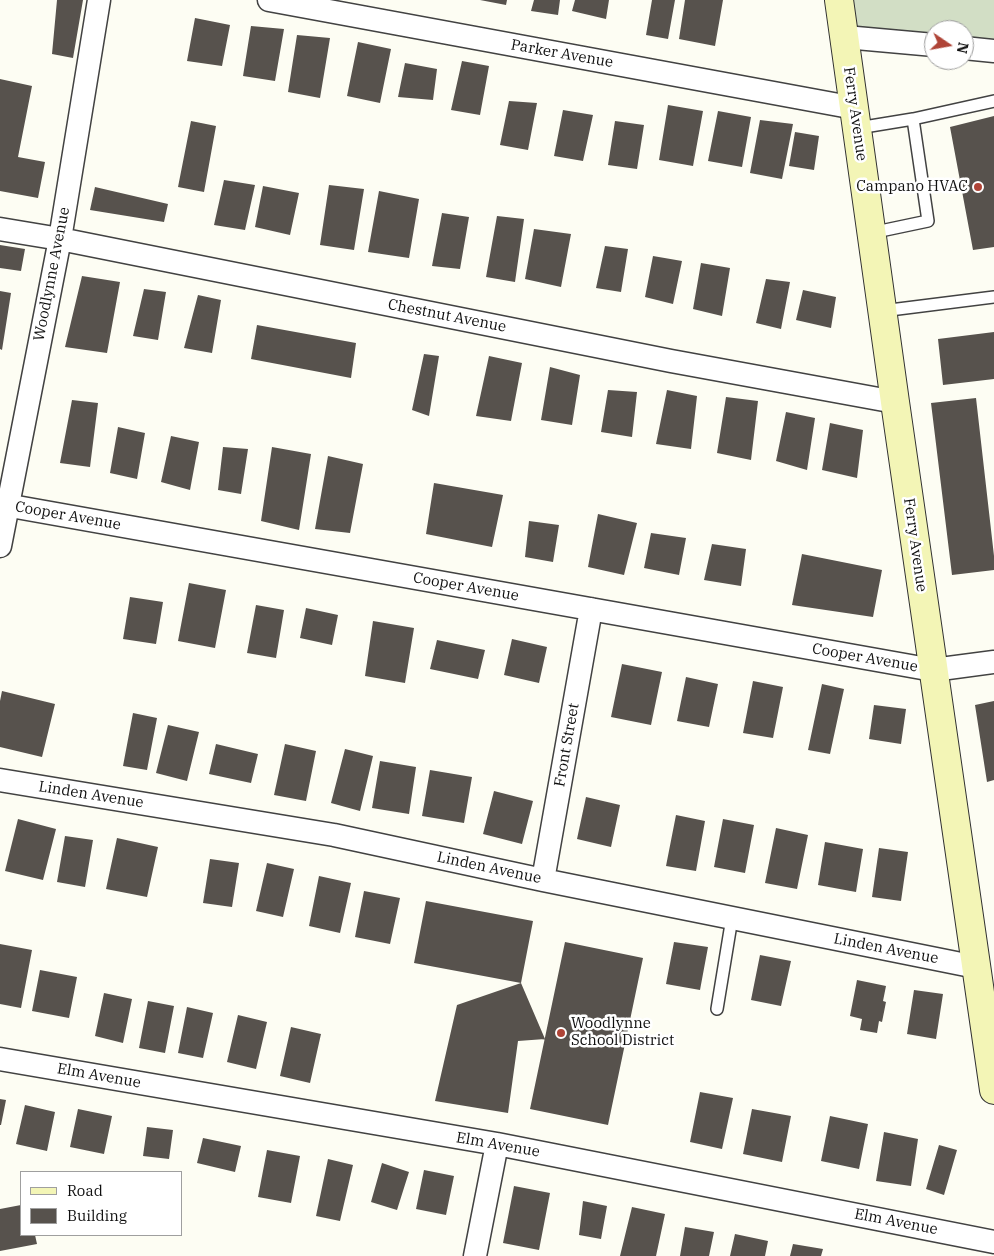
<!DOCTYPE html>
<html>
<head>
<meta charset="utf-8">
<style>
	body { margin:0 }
	#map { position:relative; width:994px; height:1256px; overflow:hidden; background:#fdfdf3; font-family:"IBM Plex Serif",serif }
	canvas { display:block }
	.legend { position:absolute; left:20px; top:1171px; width:162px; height:65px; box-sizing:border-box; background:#fff; border:1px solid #9f9f9f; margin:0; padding:6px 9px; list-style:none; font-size:15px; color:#0f0f0f }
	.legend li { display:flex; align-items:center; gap:10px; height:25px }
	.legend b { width:25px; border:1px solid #9f9f9f }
	.north { position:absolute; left:924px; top:20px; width:50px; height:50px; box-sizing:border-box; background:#fff; border:1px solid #9f9f9f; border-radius:50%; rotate:102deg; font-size:14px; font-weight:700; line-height:20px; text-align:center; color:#0f0f0f }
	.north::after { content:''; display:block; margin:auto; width:18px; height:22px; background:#af4437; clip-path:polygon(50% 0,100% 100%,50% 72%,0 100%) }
</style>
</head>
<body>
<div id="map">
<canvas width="994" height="1256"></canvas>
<ul class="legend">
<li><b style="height:6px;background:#f3f5b6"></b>Road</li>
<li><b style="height:14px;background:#57524d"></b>Building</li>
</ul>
<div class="north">N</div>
</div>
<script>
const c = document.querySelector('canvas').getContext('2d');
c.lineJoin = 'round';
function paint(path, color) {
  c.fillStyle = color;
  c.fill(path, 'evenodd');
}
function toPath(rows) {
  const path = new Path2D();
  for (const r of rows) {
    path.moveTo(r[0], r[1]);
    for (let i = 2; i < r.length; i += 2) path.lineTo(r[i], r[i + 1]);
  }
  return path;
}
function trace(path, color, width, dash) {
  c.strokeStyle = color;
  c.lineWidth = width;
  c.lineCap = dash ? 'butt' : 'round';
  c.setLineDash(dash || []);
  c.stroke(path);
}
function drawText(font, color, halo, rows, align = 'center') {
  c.font = font + ' "IBM Plex Serif",serif';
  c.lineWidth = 5;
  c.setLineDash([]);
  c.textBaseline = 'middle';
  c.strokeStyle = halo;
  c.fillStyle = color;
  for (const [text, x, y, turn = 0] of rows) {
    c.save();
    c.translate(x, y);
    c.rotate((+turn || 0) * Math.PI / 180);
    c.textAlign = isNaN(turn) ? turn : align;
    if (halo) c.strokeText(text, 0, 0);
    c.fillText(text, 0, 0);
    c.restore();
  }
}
paint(toPath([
	[839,0,994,0,994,51,964,48,964,30,934,30,934,45,845,37]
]), '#d2dec5');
paint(toPath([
	[57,0,83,0,73,58,52,54],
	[480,0,507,0,506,5],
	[534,0,560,0,558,15,531,11],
	[575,0,609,0,606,19,572,11],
	[652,0,675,0,668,39,646,35],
	[685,0,723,0,715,46,679,39],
	[195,18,230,25,222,66,187,61],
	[251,26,284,29,275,81,243,76],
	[297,35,330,38,320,98,288,92],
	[358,42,391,49,380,103,347,96],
	[462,61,489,66,480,115,451,110],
	[405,63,437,69,433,100,398,97],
	[0,79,32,86,18,157,45,162,38,198,0,191],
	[509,101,537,103,528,150,500,145],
	[668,105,703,111,693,166,659,160],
	[563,110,593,115,583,161,554,156],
	[718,111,751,117,742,167,708,161],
	[994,116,994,247,973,250,950,127],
	[760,120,793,124,782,179,750,173],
	[191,121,216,126,204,192,178,187],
	[615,121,644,125,637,169,608,165],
	[795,132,819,136,814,170,789,166],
	[224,180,255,185,245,230,214,225],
	[329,185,364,189,354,250,320,245],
	[263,186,299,193,290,235,255,227],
	[95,187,168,204,164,222,90,210],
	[379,191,419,199,409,258,368,252],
	[442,213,469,217,460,269,432,266],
	[497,216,524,219,515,282,486,277],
	[534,229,571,234,561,287,525,279],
	[0,245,25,249,21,271,0,268],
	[605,246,628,249,621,292,596,288],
	[653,256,682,261,673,304,645,297],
	[701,263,730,268,722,316,693,309],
	[82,276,120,282,107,353,65,347],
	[766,279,790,282,781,329,756,323],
	[144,289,166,292,158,340,133,336],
	[803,290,836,297,831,328,796,320],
	[0,291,11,293,2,350,0,349],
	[198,295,221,300,212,353,184,348],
	[257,325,356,343,351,378,251,359],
	[994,332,994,379,943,385,938,339],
	[424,354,439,356,429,416,412,410],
	[489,356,522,363,511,421,476,416],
	[550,367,580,375,572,425,541,420],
	[608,390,637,392,632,437,601,432],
	[667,390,697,396,691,449,656,444],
	[726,397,758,401,751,460,717,453],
	[976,398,994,556,994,570,952,575,931,403],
	[72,400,98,403,90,467,60,463],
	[786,412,815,418,807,470,776,461],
	[830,423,863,430,857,478,822,470],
	[118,427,145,433,137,479,110,473],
	[171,436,199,442,190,490,161,482],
	[223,447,248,449,241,494,218,490],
	[272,447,311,454,299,530,261,521],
	[328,456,363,464,350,533,315,529],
	[434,483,503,495,492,547,426,534],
	[598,514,637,523,624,575,588,567],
	[529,521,559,525,553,562,525,557],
	[651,533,686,538,679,575,644,568],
	[712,544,746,549,741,586,704,580],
	[802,554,882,570,873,617,792,605],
	[189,583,226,590,215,648,178,641],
	[130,597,163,602,156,644,123,639],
	[256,605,284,610,276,658,247,653],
	[306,608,338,615,332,645,300,638],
	[373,621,414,628,405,683,365,676],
	[512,639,547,647,539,683,504,675],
	[437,640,485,650,478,679,430,669],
	[622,664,662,672,651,725,611,717],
	[686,677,718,684,709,727,677,721],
	[753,681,783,687,773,738,743,733],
	[822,684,844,689,830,754,808,750],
	[2,691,55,704,42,757,0,747,0,701],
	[994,701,994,780,987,782,975,705],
	[874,705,906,709,901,744,869,739],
	[133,713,157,718,147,770,123,766],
	[168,725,199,732,187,781,156,773],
	[216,744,258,754,251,783,209,774],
	[285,744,316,751,306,801,274,795],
	[345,749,373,756,360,811,331,803],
	[380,761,416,767,409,814,372,808],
	[430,770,472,777,464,823,422,816],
	[494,791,533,801,522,844,483,834],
	[586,797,620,805,611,847,577,839],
	[676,815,705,821,696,871,666,866],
	[18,819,56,829,43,880,5,871],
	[723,819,754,825,745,873,714,867],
	[776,828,808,835,797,889,765,883],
	[65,836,93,840,85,887,57,882],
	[117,838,158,847,147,897,106,889],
	[825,842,863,849,856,892,818,885],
	[879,848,908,852,901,901,872,897],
	[210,859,239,863,232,907,203,903],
	[267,863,294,869,283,917,256,911],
	[319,876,351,883,340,933,309,926],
	[364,891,400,898,390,944,355,937],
	[426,901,533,921,521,983,414,963],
	[565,942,643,958,608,1125,530,1109],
	[674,942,708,947,700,990,666,984],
	[0,944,32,950,21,1008,0,1004],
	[760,955,791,961,781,1006,751,1000],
	[40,970,77,977,69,1018,32,1011],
	[857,980,886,986,883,1001,886,1002,882,1022,879,1021,877,1033,860,1030,862,1019,850,1016],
	[521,983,545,1039,518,1041,508,1113,435,1101,457,1005],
	[914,990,943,994,936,1039,907,1034],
	[104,993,132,999,123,1043,95,1036],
	[148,1001,174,1006,165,1053,139,1048],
	[187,1007,213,1013,203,1058,178,1053],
	[238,1015,267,1022,256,1069,227,1062],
	[291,1027,321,1034,310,1083,280,1076],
	[700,1092,733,1098,722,1149,690,1142],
	[0,1099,6,1100,1,1125,0,1125],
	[25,1105,55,1112,47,1151,16,1144],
	[78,1109,112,1116,104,1154,70,1147],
	[752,1109,791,1116,782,1162,743,1154],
	[830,1116,868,1124,859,1169,821,1161],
	[147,1127,173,1130,169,1159,143,1156],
	[884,1132,918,1139,911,1186,876,1181],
	[203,1138,241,1146,235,1172,197,1163],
	[939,1145,957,1150,944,1195,926,1189],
	[267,1150,300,1156,291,1203,258,1197],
	[328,1159,353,1165,340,1221,316,1216],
	[382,1163,409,1172,397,1210,371,1202],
	[424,1170,454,1176,446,1215,416,1209],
	[514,1186,550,1193,539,1250,503,1243],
	[583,1201,607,1206,601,1239,579,1235],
	[21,1205,21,1235,35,1235,37,1244,0,1251,0,1209],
	[632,1207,665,1214,656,1256,620,1256],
	[685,1227,714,1232,709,1256,680,1256],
	[735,1234,768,1241,765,1256,730,1256],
	[793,1244,823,1249,821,1256,790,1256]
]), '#57524d');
const service = toPath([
	[913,119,994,101],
	[858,128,913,119,928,221,871,233],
	[882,311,994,297],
	[717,1009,732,918]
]);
const minor = toPath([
	[269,0,855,108],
	[845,37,934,45],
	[964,48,994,51],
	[0,229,60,239,671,361,895,402],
	[0,504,933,670,994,662],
	[0,546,60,239,99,0],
	[0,780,334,835,543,880,976,967],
	[543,880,591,609],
	[0,1059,497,1144,994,1242],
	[475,1256,497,1144]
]);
const secondary = toPath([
	[839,0,895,402,994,1090]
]);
trace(service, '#424242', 14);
trace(minor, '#424242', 25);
trace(secondary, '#313131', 30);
trace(service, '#fff', 11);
trace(minor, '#fff', 22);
trace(secondary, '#f3f5b6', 28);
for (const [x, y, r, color] of [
	[978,187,5,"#af4437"],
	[561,1033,5,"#af4437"]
]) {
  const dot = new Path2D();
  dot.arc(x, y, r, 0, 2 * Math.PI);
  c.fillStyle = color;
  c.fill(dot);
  trace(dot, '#fff', 2);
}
drawText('15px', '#0f0f0f', '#fff', [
	["Parker Avenue",562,54,10],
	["Ferry Avenue",855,114,82],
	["Woodlynne Avenue",52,274,-79],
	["Chestnut Avenue",447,316,11],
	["Cooper Avenue",68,516,10],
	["Ferry Avenue",915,545,82],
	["Cooper Avenue",466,587,10],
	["Cooper Avenue",865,658,10],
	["Front Street",567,745,-80],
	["Linden Avenue",91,795,9],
	["Linden Avenue",489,868,12],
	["Linden Avenue",886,949,11],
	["Elm Avenue",99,1076,10],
	["Elm Avenue",498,1145,10],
	["Elm Avenue",896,1222,11]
]);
drawText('15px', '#0f0f0f', '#fff', [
	["Campano HVAC",968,187],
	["Woodlynne",571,1024,"left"],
	["School District",571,1041,"left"]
], 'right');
</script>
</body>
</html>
